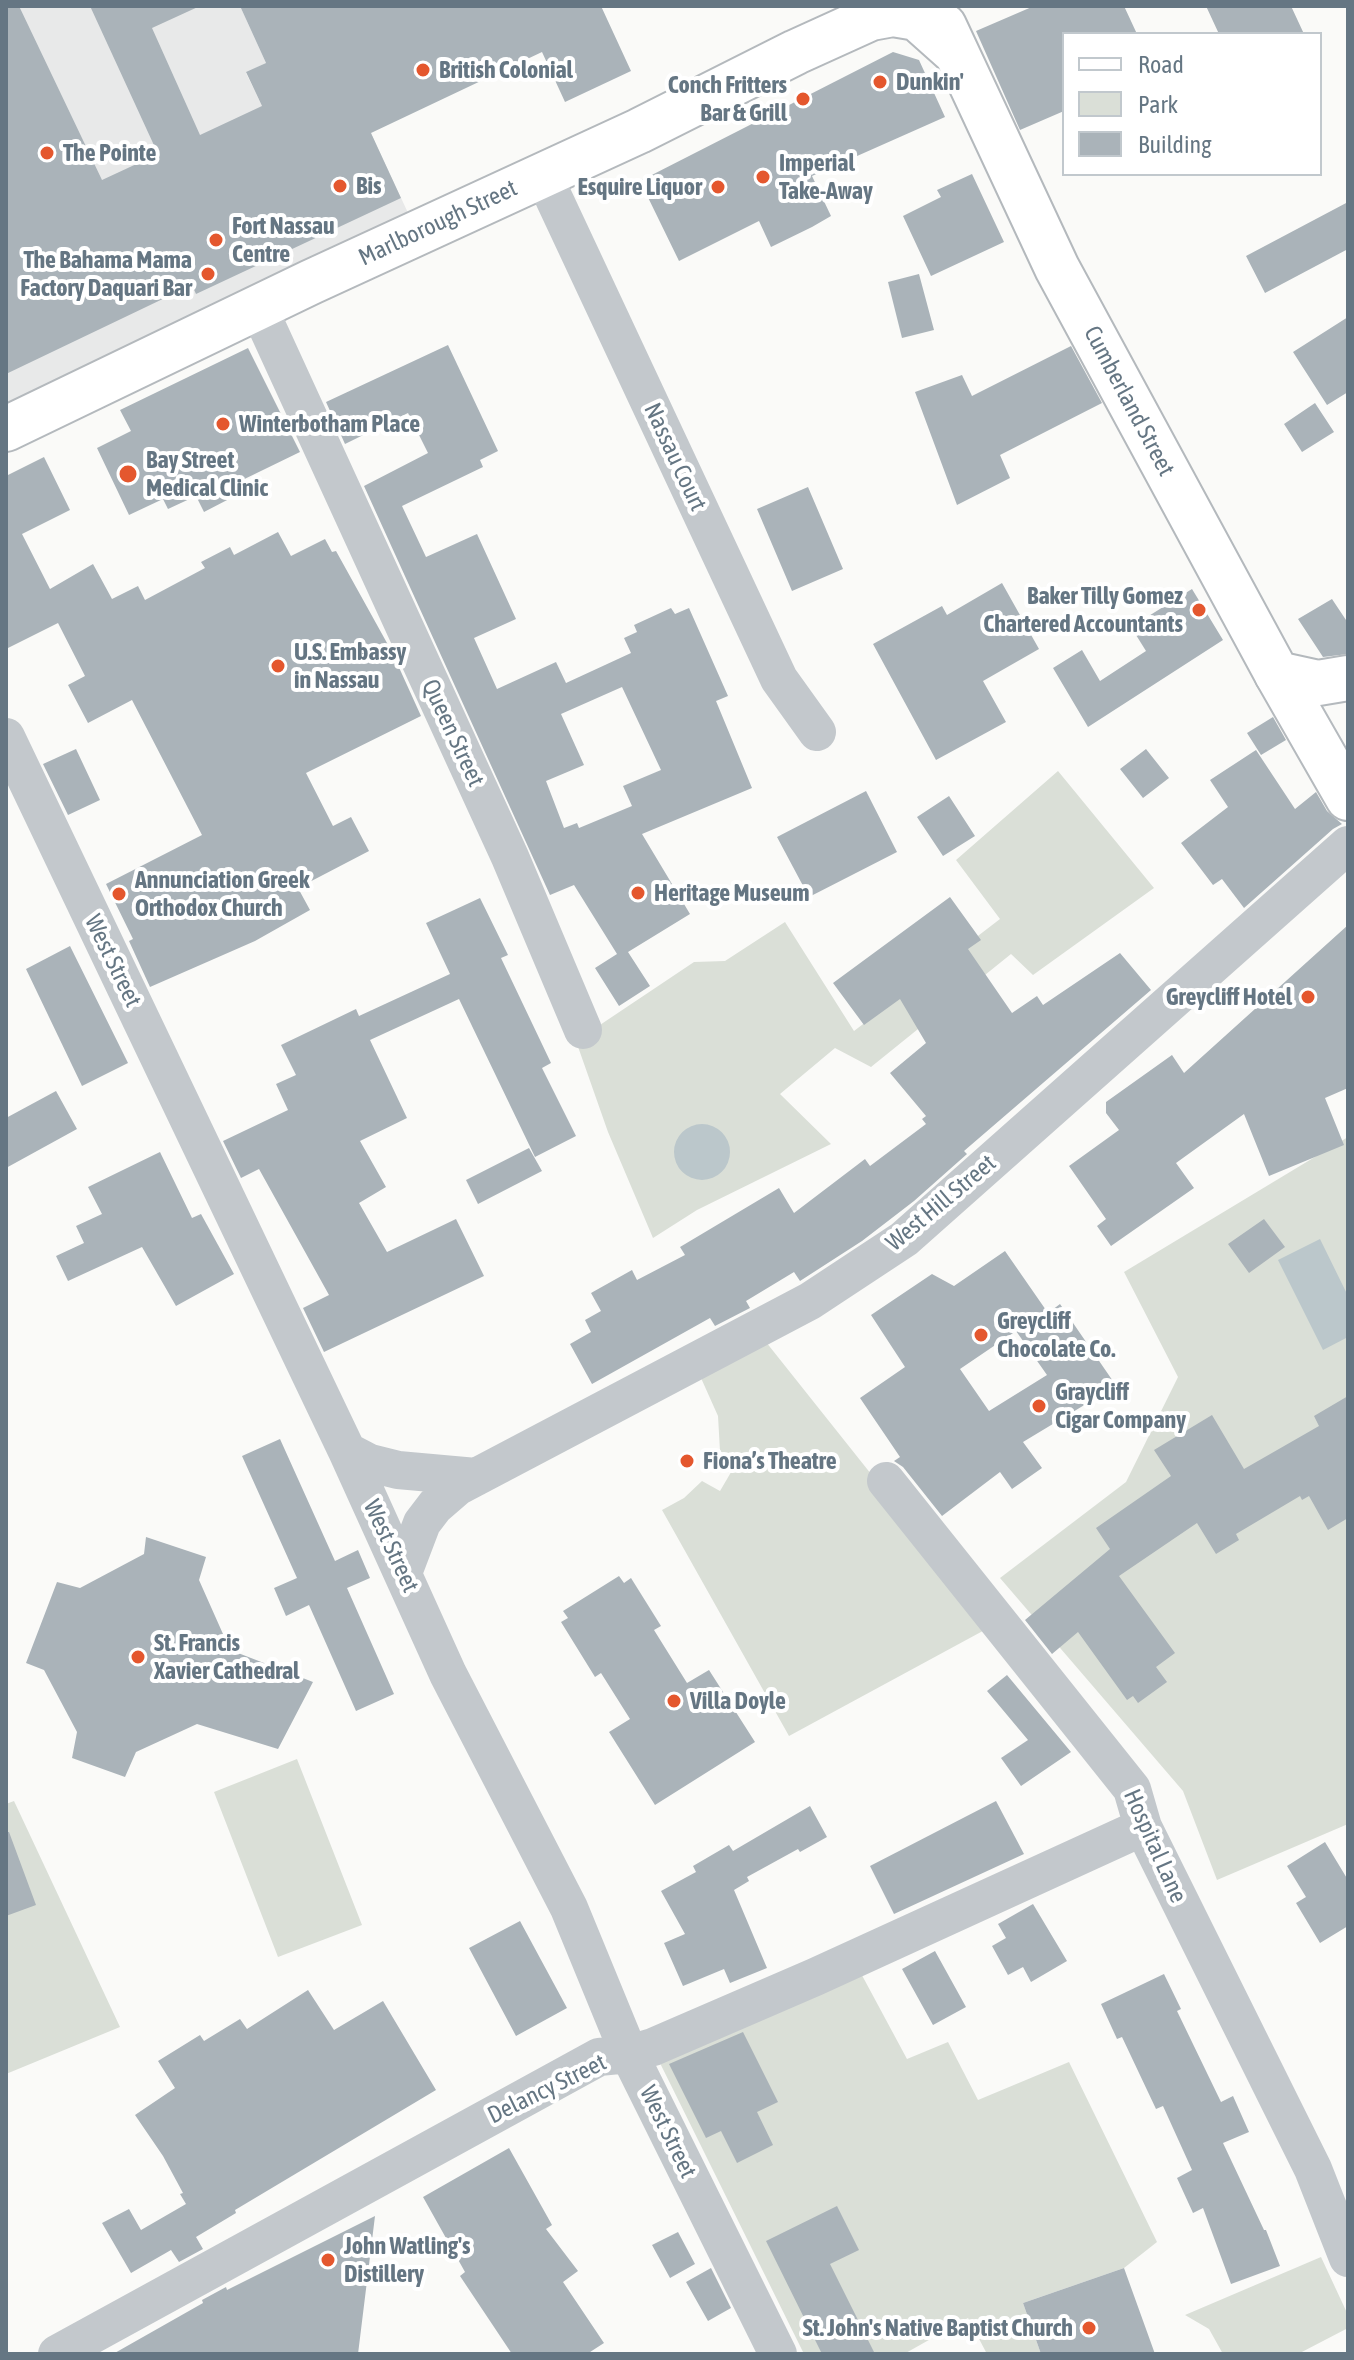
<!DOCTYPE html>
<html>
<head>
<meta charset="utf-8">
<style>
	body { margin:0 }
	#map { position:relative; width:1354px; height:2360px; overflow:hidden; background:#fafaf8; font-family:"Asap Condensed",sans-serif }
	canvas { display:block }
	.frame { position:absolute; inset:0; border:8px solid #657683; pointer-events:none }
	.legend { position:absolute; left:1062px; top:32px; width:260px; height:144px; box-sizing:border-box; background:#fff; border:2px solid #c1c8cd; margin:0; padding:10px 14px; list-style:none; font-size:24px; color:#657683 }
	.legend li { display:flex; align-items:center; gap:16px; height:40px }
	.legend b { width:40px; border:2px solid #c1c8cd }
</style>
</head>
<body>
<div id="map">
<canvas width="1354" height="2360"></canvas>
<div class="frame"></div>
<ul class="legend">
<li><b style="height:10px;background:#fff"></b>Road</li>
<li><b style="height:22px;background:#dadfd7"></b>Park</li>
<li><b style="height:22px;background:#aab3b9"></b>Building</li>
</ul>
</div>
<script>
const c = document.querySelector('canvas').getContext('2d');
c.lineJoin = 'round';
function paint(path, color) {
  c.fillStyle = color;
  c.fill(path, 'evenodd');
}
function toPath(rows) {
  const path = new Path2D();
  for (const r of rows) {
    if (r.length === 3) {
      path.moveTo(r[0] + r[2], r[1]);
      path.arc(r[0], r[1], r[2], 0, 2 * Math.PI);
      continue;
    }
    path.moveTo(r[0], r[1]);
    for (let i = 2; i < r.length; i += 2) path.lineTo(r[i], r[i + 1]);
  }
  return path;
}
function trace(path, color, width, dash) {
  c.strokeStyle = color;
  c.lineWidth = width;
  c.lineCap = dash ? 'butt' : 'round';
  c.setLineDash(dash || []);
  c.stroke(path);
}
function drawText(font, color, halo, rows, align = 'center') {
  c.font = font + ' "Asap Condensed",sans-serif';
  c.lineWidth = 8;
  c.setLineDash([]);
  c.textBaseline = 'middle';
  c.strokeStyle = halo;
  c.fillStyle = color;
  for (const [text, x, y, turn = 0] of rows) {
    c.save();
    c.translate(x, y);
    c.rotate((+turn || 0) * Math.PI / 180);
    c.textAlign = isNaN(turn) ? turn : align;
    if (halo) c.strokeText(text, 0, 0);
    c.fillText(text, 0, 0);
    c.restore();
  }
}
paint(toPath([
	[6,6,240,6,266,63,246,73,262,106,341,69,409,215,6,417]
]), '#e8e9e9');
paint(toPath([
	[1058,771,1154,888,1033,975,1011,954,871,1067,835,1048,780,1094,831,1144,697,1210,653,1238,608,1132,576,1041,694,962,725,961,785,922,854,1031,1000,919,956,860],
	[1348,1137,1348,1824,1217,1880,1183,1791,1000,1578,1126,1482,1178,1377,1124,1272],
	[766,1342,992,1626,789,1736,662,1510,684,1498,702,1481,720,1491,737,1462,720,1451,718,1416,701,1378],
	[297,1759,362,1925,278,1957,214,1792],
	[14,1801,120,2027,6,2074,6,1804],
	[857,1966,907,2059,948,2042,978,2100,1069,2062,1157,2242,1124,2268,1023,2303,1041,2354,987,2354,968,2318,904,2354,804,2354,656,2055],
	[1321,2257,1348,2315,1348,2328,1298,2354,1223,2354,1209,2329,1185,2315]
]), '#dadfd7');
paint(toPath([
	[702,1152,28],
	[1320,1239,1348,1296,1348,1337,1323,1350,1278,1260]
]), '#bbc7cb');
paint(toPath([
	[6,6,19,6,102,180,158,154,90,6,200,6,152,28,200,135,262,106,246,72,266,63,240,6,601,6,631,71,565,102,542,52,371,133,401,198,196,294,192,285,6,374],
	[1034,6,1124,6,1137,34,1064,34,1064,111,1020,130,976,31],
	[1206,6,1291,6,1304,34,1219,34],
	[893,52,919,60,945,117,812,176,831,216,812,227,771,247,759,221,679,261,640,181],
	[972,174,1004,242,931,276,903,216,941,197,937,190],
	[1348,202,1348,249,1265,293,1246,256],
	[919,274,934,330,902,338,888,282],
	[1348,317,1348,392,1327,405,1293,352],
	[448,345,498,451,480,460,483,467,402,506,426,557,477,534,516,619,474,638,497,689,556,662,566,683,631,653,624,638,637,632,634,625,671,608,675,614,689,608,728,696,716,701,752,788,642,834,690,914,628,952,650,986,619,1006,595,968,617,954,574,885,550,895,364,486,428,453,408,413,345,444,326,402],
	[622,687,661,770,623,786,632,806,579,828,577,823,564,828,546,781,584,765,561,714],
	[1071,346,1102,403,1000,455,1010,478,957,505,915,392,962,375,972,396],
	[248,348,300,452,226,488,231,498,204,512,196,496,168,509,163,499,129,515,97,448,131,431,120,410],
	[1315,403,1334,432,1302,452,1284,424],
	[44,457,70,510,22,534,50,589,93,564,112,599,138,586,145,600,205,568,201,562,230,547,234,555,278,532,291,556,325,539,332,552,336,551,392,652,421,716,306,773,333,826,351,817,369,851,298,888,310,910,255,941,150,987,129,941,133,939,106,884,202,835,132,700,88,723,68,685,85,676,58,623,6,649,6,476],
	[808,487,843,569,792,591,757,509],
	[1002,583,1039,649,983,681,1006,722,936,760,873,644,942,606,947,615],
	[1192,589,1223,640,1088,727,1053,668,1082,650,1100,681,1146,651,1131,627],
	[1332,599,1348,623,1348,654,1323,657,1298,619],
	[1273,717,1286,740,1261,755,1247,733],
	[76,749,100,800,68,815,43,764],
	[1146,749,1169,778,1143,798,1120,769],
	[1256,750,1295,809,1316,792,1327,811,1342,824,1333,829,1244,908,1222,879,1213,885,1181,843,1228,807,1210,780],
	[866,791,897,852,809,897,777,837],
	[949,796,975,836,943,856,917,817],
	[950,897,981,940,968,949,1012,1013,1037,996,1043,1005,1120,953,1151,990,964,1151,967,1154,914,1201,862,1241,800,1281,794,1272,746,1301,750,1308,715,1326,710,1318,592,1384,570,1344,591,1332,585,1320,601,1311,591,1293,632,1270,637,1280,685,1255,680,1247,779,1188,794,1213,865,1159,870,1166,926,1124,922,1119,926,1116,890,1073,926,1043,900,999,864,1025,833,983],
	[480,898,508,955,501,958,551,1063,542,1068,576,1136,535,1157,459,999,370,1040,407,1118,360,1141,386,1187,359,1203,387,1252,456,1219,484,1276,324,1352,303,1308,329,1295,259,1169,241,1178,223,1141,288,1110,276,1084,296,1075,281,1045,356,1009,359,1016,450,974,426,923],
	[1348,925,1348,1088,1325,1098,1344,1145,1269,1176,1244,1114,1176,1163,1194,1188,1111,1246,1097,1226,1106,1219,1069,1166,1119,1130,1106,1113,1106,1102,1172,1055,1184,1073],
	[70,946,128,1063,82,1086,26,969],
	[56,1091,77,1129,6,1168,6,1118],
	[529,1148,542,1171,478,1204,466,1180],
	[160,1152,192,1218,201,1214,234,1274,176,1306,142,1247,68,1281,56,1256,84,1243,76,1226,102,1214,88,1187],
	[1264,1219,1285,1247,1249,1273,1228,1244],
	[1005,1251,1048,1313,1060,1304,1117,1387,1092,1404,1091,1401,1023,1442,1042,1468,1012,1489,1000,1472,942,1516,903,1467,894,1461,900,1457,860,1398,905,1367,871,1315,932,1274,954,1286],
	[1016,1331,1047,1375,989,1411,960,1369],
	[1348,1396,1348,1518,1328,1530,1309,1496,1302,1500,1300,1496,1236,1534,1239,1540,1216,1554,1197,1523,1119,1576,1175,1653,1156,1667,1167,1682,1138,1703,1133,1696,1127,1700,1078,1632,1052,1654,1025,1620,1110,1549,1096,1528,1171,1476,1154,1450,1212,1415,1244,1469,1319,1426,1314,1416],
	[280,1439,335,1561,358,1550,370,1578,347,1588,394,1694,356,1711,309,1605,286,1616,274,1588,297,1578,242,1456],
	[146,1537,206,1557,199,1580,227,1643,220,1646,313,1682,278,1749,197,1724,136,1752,125,1777,72,1758,77,1732,44,1670,26,1663,57,1582,80,1588,144,1554],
	[619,1576,624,1583,631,1578,661,1626,654,1630,687,1683,709,1670,755,1742,655,1805,609,1732,630,1719,601,1673,595,1677,561,1622,568,1618,563,1611],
	[1007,1675,1071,1752,1021,1786,1001,1758,1028,1740,987,1691],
	[996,1801,1024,1854,894,1914,870,1866],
	[810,1806,827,1837,800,1852,798,1849,747,1877,749,1881,734,1890,767,1968,730,1983,724,1969,683,1986,664,1943,685,1934,661,1891,696,1872,693,1866,729,1845,733,1851],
	[6,1832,9,1832,36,1905,6,1916],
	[1325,1842,1348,1880,1348,1926,1320,1943,1296,1903,1306,1897,1287,1866],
	[1033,1904,1067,1961,1031,1982,1023,1967,1008,1975,992,1946,1006,1938,998,1924],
	[520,1921,567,2008,516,2036,469,1948],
	[935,1951,966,2007,933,2025,902,1969],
	[1164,1974,1181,2009,1177,2011,1221,2102,1233,2096,1249,2132,1223,2143,1264,2230,1266,2230,1280,2266,1231,2284,1203,2208,1193,2213,1177,2178,1192,2170,1163,2106,1156,2109,1122,2037,1117,2039,1101,2004],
	[308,1990,334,2030,383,2001,436,2090,235,2210,236,2213,196,2237,203,2249,179,2262,171,2250,131,2273,102,2223,129,2209,141,2230,186,2204,180,2194,183,2193,163,2156,135,2115,175,2088,158,2061,200,2035,204,2041,240,2019,247,2029],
	[743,2032,778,2102,757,2112,773,2145,737,2163,721,2131,706,2138,669,2064],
	[509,2148,552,2225,546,2229,578,2271,563,2282,604,2343,587,2354,512,2354,460,2276,465,2272,423,2197],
	[837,2206,859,2250,830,2264,875,2354,822,2354,766,2241],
	[375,2216,358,2354,113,2354,203,2303,202,2300,226,2287,227,2290],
	[678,2232,695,2264,670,2278,652,2245],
	[711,2268,731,2308,708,2321,686,2282],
	[1124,2268,1155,2354,1041,2354,1023,2303]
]), '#aab3b9');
const primary = toPath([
	[1277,674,1348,798]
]);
const highway = toPath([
	[944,26,1057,268,1277,674,1318,683,1348,678],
	[6,429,311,282,639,131,796,52,871,18,893,14,917,18,954,51]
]);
trace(primary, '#b5babe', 48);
trace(highway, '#b4b9bd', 48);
trace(toPath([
	[543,175,779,679,817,732],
	[258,307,510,857,583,1030],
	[6,737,347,1451,448,1674,569,1908,629,2054,778,2354],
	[347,1451,370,1463,398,1470,476,1477],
	[886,1481,1132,1789,1143,1827,1313,2169,1348,2258],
	[403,1573,422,1523,435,1506,457,1487,810,1301,904,1239,1348,845],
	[57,2354,599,2057,629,2054,653,2047,815,1977,1143,1827]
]), '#c3c8cc', 38);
trace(primary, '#fff', 44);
trace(highway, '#fff', 44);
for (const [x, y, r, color] of [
	[423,70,8,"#e4572e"],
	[880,82,8,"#e4572e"],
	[803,99,8,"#e4572e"],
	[47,153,8,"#e4572e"],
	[763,177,8,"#e4572e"],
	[340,186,8,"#e4572e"],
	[718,187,8,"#e4572e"],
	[216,240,8,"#e4572e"],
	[208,274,8,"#e4572e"],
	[223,424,8,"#e4572e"],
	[128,474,10,"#e4572e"],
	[1199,610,8,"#e4572e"],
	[278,666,8,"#e4572e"],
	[638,893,8,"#e4572e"],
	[119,894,8,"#e4572e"],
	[1308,997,8,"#e4572e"],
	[981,1335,8,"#e4572e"],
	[1039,1406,8,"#e4572e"],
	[687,1461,8,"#e4572e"],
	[138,1657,8,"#e4572e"],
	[674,1701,8,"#e4572e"],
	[328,2260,8,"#e4572e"],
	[1089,2328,8,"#e4572e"]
]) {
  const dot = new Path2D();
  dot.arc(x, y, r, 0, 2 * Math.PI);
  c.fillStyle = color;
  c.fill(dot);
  trace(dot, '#fff', 3);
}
drawText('bold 24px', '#657683', '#fff', [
	["British Colonial",439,70],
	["Dunkin'",896,82],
	["Conch Fritters",787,85,"right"],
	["Bar & Grill",787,113,"right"],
	["The Pointe",63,153],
	["Imperial",779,163],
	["Take-Away",779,191],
	["Bis",356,186],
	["Esquire Liquor",702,187,"right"],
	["Fort Nassau",232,226],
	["Centre",232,254],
	["The Bahama Mama",192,260,"right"],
	["Factory Daquari Bar",192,288,"right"],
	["Winterbotham Place",239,424],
	["Bay Street",146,460],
	["Medical Clinic",146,488],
	["Baker Tilly Gomez",1183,596,"right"],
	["Chartered Accountants",1183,624,"right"],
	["U.S. Embassy",294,652],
	["in Nassau",294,680],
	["Annunciation Greek",135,880],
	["Orthodox Church",135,908],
	["Heritage Museum",654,893],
	["Greycliff Hotel",1292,997,"right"],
	["Greycliff",997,1321],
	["Chocolate Co.",997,1349],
	["Graycliff",1055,1392],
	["Cigar Company",1055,1420],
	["Fiona’s Theatre",703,1461],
	["St. Francis",154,1643],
	["Xavier Cathedral",154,1671],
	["Villa Doyle",690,1701],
	["John Watling's",344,2246],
	["Distillery",344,2274],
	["St. John's Native Baptist Church",1073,2328,"right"]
], 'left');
drawText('24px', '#657683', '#fff', [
	["Marlborough Street",438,223,-25],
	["Cumberland Street",1129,401,62],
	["Nassau Court",675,457,65],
	["Queen Street",453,733,65],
	["West Street",113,961,64],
	["West Hill Street",941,1203,-40],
	["West Street",391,1546,65],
	["Hospital Lane",1155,1846,66],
	["Delancy Street",547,2089,-26],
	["West Street",668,2132,64]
]);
</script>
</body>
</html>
